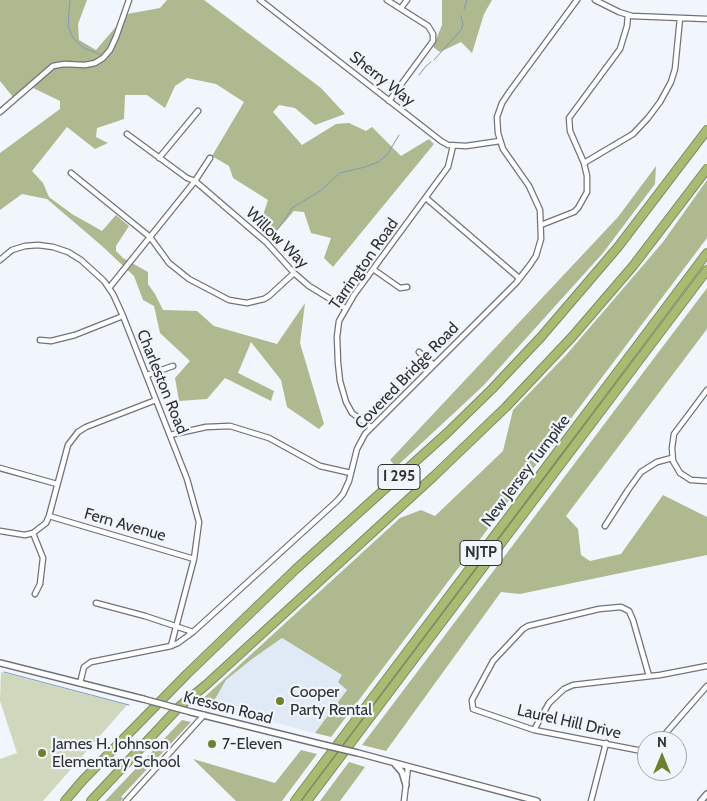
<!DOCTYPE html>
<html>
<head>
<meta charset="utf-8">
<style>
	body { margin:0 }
	#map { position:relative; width:707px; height:801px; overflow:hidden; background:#f1f5fc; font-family:Cabin,sans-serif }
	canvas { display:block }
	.north { position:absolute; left:637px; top:731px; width:50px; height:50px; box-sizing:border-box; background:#f1f5fc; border:1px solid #a3a7ac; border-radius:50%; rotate:0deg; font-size:14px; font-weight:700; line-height:20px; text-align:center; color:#2f3133 }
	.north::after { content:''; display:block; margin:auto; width:18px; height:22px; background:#6f802f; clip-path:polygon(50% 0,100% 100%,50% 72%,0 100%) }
</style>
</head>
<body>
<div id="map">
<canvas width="707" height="801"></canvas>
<div class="north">N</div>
</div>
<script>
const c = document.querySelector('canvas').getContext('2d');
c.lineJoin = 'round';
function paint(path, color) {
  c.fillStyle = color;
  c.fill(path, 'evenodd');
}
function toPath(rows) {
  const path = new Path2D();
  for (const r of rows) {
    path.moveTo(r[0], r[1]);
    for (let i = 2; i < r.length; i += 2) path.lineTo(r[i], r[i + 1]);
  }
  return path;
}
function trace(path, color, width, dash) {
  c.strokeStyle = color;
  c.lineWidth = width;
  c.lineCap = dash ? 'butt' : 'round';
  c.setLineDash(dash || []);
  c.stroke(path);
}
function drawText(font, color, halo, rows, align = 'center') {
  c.font = font + ' Cabin,sans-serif';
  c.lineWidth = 4.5;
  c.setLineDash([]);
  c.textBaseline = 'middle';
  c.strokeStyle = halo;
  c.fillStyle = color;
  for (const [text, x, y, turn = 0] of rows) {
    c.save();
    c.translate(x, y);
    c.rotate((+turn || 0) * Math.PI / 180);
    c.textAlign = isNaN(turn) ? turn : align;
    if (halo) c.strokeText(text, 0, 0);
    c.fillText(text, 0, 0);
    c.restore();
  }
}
paint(toPath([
	[282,638,342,675,347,690,315,733,211,706,226,680,252,659]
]), '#e0eaf6');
paint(toPath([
	[1,672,127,705,43,801,0,801,0,759,17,753,0,701]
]), '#cfd7bd');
paint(toPath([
	[0,0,87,0,78,24,79,40,96,50,127,14,160,8,167,0,204,0,321,88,345,114,315,125,295,108,279,105,273,112,302,145,336,124,349,123,366,131,372,127,401,156,429,139,434,144,333,267,324,258,331,238,311,233,304,212,294,211,274,234,268,227,261,221,268,200,233,178,229,166,212,156,244,102,216,84,187,78,175,86,165,108,147,95,125,95,124,119,97,128,96,137,108,143,95,149,67,127,32,171,43,183,49,197,72,214,102,231,116,215,129,226,116,246,116,251,123,258,148,272,148,284,155,294,163,310,197,311,214,326,277,344,305,303,300,343,324,424,319,429,287,407,281,380,251,342,238,373,274,391,271,401,225,378,207,399,179,401,175,378,190,361,160,333,154,306,143,300,134,276,102,246,47,199,22,194,0,210,0,153,60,109,60,101,27,85,13,97,0,81],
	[442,0,492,0,484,14,472,53,461,42,440,52,433,47,442,25],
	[656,166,655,184,603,253,483,386,396,467,390,460,618,217],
	[707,180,707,238,331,737,315,733,347,690,338,682,342,675,282,638,252,659,226,680,211,706,198,703,400,518,421,510,435,516,503,451,513,410,567,354,663,242],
	[707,288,707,329,566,516,578,529,581,555,590,561,621,554,663,495,707,517,707,555,520,594,501,592,386,751,362,745],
	[182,720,191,722,121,797,123,798,121,801,105,801],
	[301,750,317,754,282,801,236,801,193,759,275,783],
	[349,762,365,767,340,801,320,801]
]), '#aeb990');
trace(toPath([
	[70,0,68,26,73,38,84,48,102,55],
	[464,9,467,0],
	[434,60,461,30,463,24,461,16],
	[419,75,426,66,431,62],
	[272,236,284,221,292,208,320,191,340,173,365,167,378,162,387,155,399,135],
	[4,672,129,705]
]), '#7f99bb', 1);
const minor = toPath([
	[260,0,441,141,448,145,466,146,500,141],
	[387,0,428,26,433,34,433,41,389,101],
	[595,0,619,12,632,16,707,19],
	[401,8,407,0],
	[0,112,53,66,64,64,85,65,95,63,103,58,110,50,116,37,129,0],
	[127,134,187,178,195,181,266,242,294,273,309,286,345,308],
	[159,158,198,111],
	[584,163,633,134,648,118,660,102,671,82,675,69,680,18],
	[71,173,150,237,169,263,189,279,229,300,247,303,264,299,269,296,294,273],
	[426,198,519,278],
	[541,225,574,212,578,208,587,192,587,176,584,163,570,131,569,118,620,49,627,26,628,15],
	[0,260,12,250,25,246,38,245,53,247,68,252,81,260,104,281,113,294,123,316,187,479,199,522,194,559,171,646],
	[373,269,400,288,407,287],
	[109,288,195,181,210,158],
	[40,340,51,341,75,335,123,316],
	[419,352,434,365],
	[147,375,173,366],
	[707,390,674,434,672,448,673,461,680,473,691,480,707,481],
	[371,427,352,413,346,402,340,381,338,363,337,337,339,321,354,295,448,167,453,146],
	[170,435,206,427,230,426,269,438,320,466,351,473],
	[0,468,57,484],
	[49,516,194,559],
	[605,526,628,490,641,472,657,462,672,458],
	[0,531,25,535,33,533,46,523,49,516,68,445,78,432,86,427,156,400],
	[33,533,43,558,40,584,35,594],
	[96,603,145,616,193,632],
	[80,683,84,667,91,662,171,646,178,643,193,632,337,501,343,494,349,481,357,449,365,434,516,283,530,265,536,256,541,239,540,210,529,186,503,149,498,133,497,117,502,103,510,91,577,0],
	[534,730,549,703,564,689,573,685,660,675,707,666],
	[659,741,707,686],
	[647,750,637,750,534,730,473,709,472,700,493,661,523,629,528,626,599,609,621,607,629,611,633,620,649,676],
	[126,801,204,715],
	[404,801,408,767],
	[591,801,606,743]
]);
const tertiary = toPath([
	[0,663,143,699],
	[191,712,324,745],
	[358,753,537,801],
	[395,764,402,772,406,785],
	[701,801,707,794]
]);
const motorway = toPath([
	[65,801,83,780,187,674,296,569,447,433,492,389,541,337,618,247,707,130],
	[91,801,179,707,206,685,434,476,506,407,572,337,633,266,707,169],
	[295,801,707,253],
	[307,801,707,270]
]);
trace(minor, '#70747a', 7);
trace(tertiary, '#70747a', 8);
trace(motorway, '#7e8b5c', 10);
trace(minor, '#fff', 4.5);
trace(tertiary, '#fff', 5);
trace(motorway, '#a9bb72', 8);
const tertiaryBridge = toPath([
	[143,699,191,712],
	[324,745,358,753]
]);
trace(tertiaryBridge, '#70747a', 8, []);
trace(tertiaryBridge, '#fff', 5);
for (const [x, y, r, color] of [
	[280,701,5,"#6f802f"],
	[212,744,5,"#6f802f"],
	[42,753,5,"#6f802f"]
]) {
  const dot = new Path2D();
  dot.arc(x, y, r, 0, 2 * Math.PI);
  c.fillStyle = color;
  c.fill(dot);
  trace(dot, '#f1f5fc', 2);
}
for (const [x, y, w] of [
	[399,477,42],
	[481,553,42]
]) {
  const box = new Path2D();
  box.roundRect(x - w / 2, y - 12.5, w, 25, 4);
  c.fillStyle = '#f1f5fc';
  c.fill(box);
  trace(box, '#2f3133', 1);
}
drawText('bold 15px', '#2f3133', null, [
	["I 295",399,477],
	["NJTP",481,553]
]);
drawText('16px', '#2f3133', '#f1f5fc', [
	["Sherry Way",382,79,38],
	["Willow Way",277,238,44],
	["Tarrington Road",364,264,-55],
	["Covered Bridge Road",407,376,-46],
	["Charleston Road",162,382,68],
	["New Jersey Turnpike",526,471,-53],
	["Fern Avenue",125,525,16],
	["Kresson Road",228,708,14],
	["Laurel Hill Drive",569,722,13]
]);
drawText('16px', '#2f3133', '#f1f5fc', [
	["Cooper",290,692],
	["Party Rental",290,710],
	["James H. Johnson",52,744],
	["Elementary School",52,762],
	["7-Eleven",222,744]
], 'left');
</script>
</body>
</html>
